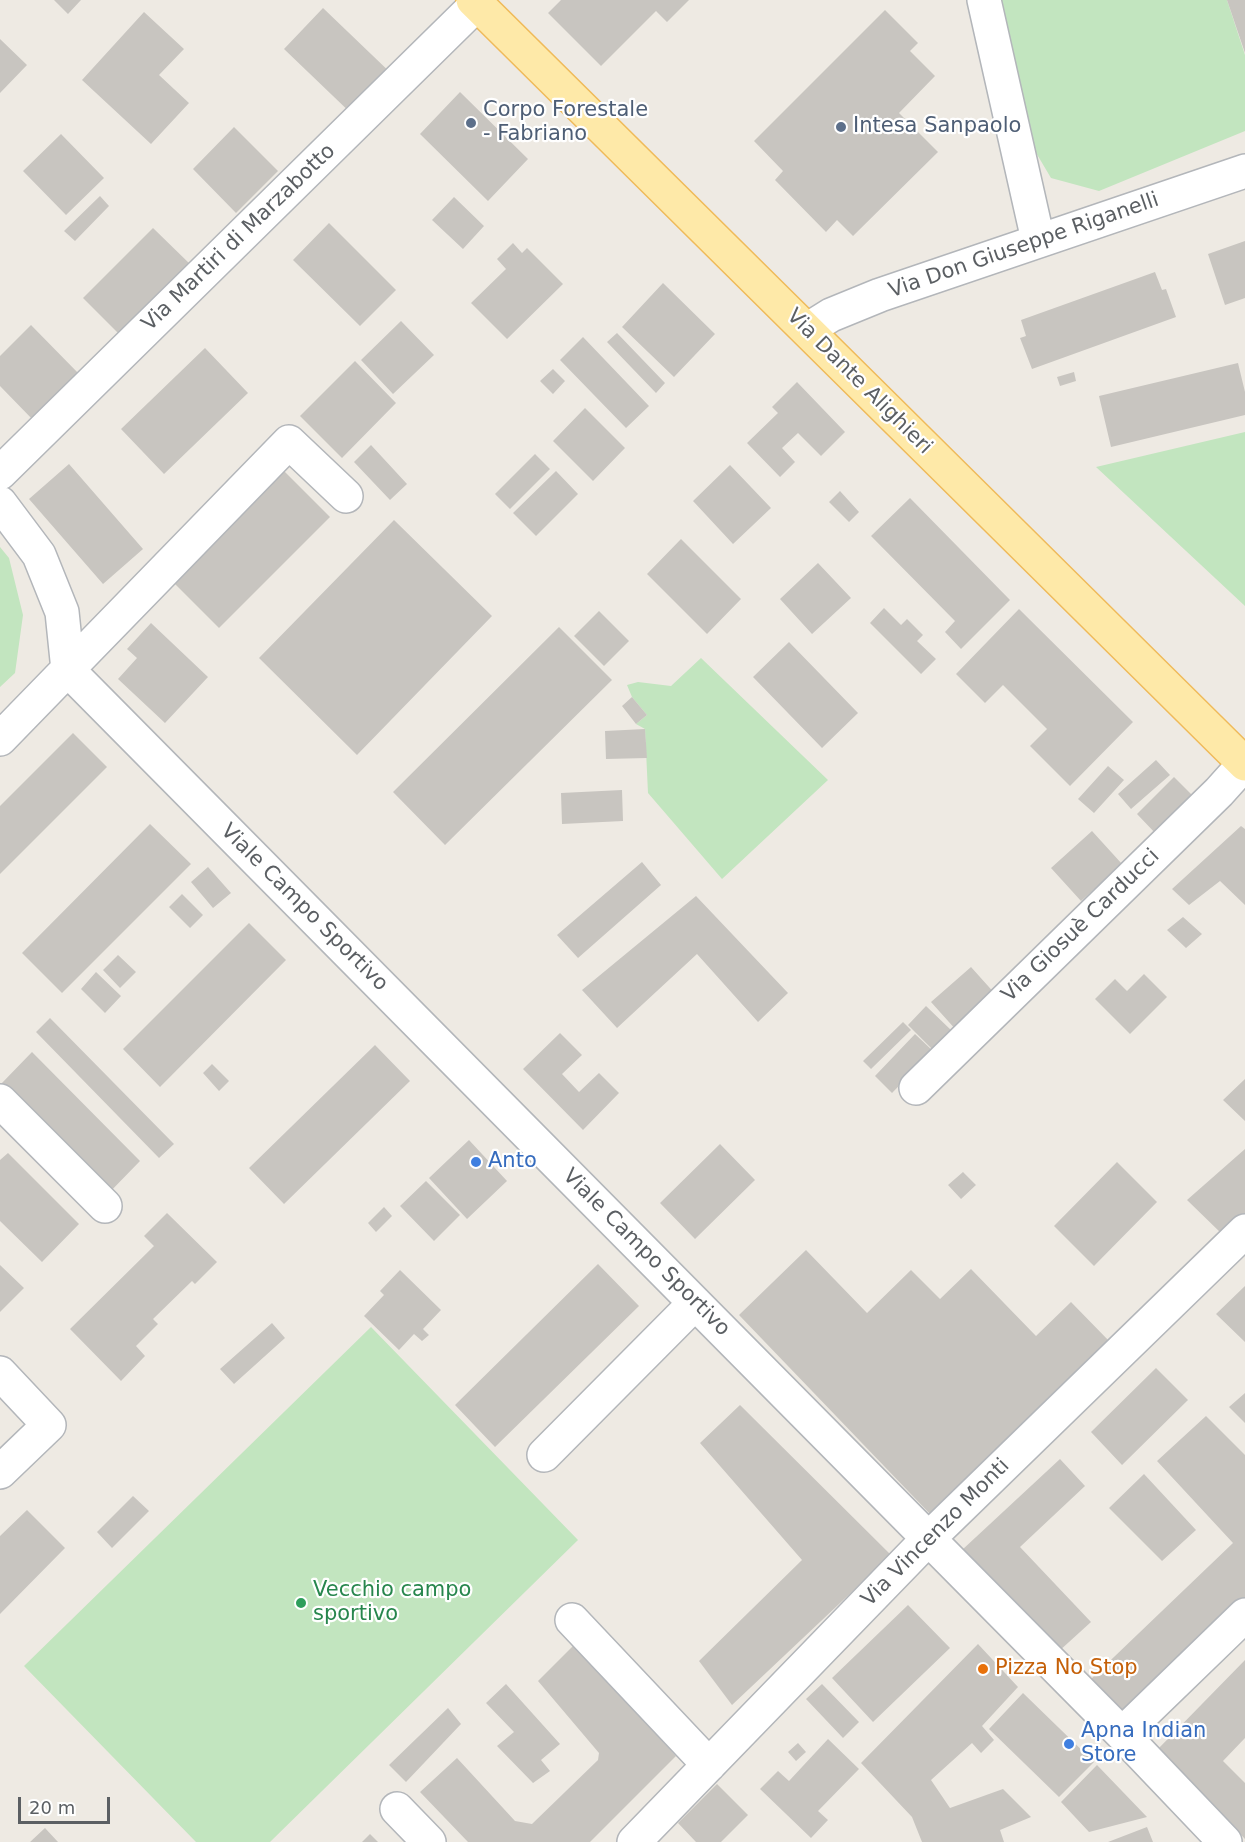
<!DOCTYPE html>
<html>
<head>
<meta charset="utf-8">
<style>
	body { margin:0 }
	#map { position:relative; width:1245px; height:1842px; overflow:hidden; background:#eeeae3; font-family:"DejaVu Sans",sans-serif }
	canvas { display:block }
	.scale { position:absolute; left:18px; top:1797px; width:92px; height:27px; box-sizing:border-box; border:3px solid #5b5f63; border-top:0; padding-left:8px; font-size:18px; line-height:21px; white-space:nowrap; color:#5b5f63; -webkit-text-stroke:4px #fff; paint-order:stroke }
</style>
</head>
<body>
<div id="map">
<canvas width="1245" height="1842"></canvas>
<div class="scale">20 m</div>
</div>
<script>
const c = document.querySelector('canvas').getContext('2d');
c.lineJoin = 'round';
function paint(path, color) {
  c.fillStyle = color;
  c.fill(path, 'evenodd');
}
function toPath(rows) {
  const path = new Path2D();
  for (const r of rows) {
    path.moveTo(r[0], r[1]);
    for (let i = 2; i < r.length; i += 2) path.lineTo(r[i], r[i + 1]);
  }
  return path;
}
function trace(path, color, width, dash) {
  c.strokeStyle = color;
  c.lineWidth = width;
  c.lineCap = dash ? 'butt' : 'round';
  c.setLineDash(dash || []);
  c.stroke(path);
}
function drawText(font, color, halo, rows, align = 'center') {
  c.font = font + ' "DejaVu Sans",sans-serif';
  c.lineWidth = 4.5;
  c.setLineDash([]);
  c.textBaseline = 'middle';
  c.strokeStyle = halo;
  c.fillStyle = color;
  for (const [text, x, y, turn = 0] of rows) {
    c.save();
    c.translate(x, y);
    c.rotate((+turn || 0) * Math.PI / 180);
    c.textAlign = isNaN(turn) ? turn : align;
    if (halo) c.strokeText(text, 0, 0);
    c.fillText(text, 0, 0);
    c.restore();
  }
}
paint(toPath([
	[1001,0,1227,0,1245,55,1245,131,1099,191,1051,178,1035,151],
	[1245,432,1245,606,1096,467],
	[0,547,9,558,23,615,15,673,0,687],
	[701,658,828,780,722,879,648,793,645,729,636,724,647,715,632,697,627,685,638,682,671,686],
	[371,1327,578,1540,270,1842,196,1842,24,1666]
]), '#c2e5bf');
paint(toPath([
	[54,0,81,0,68,14],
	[561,0,689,0,667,22,656,11,601,66,548,13],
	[1227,0,1245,0,1245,53],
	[323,8,396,78,357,119,284,49],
	[885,10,918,43,910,51,935,76,899,113,938,152,853,236,837,220,826,232,775,180,783,171,754,141],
	[144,12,184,49,159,75,189,103,151,144,82,80],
	[0,39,27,65,0,93],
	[460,92,528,159,488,201,420,134],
	[234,127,278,171,236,213,193,169],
	[61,134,104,178,66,215,23,171],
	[100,196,109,206,75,241,64,231],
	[454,197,484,226,463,249,432,220],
	[329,223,396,290,360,326,293,260],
	[153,228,192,266,122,337,83,298],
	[1245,241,1245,298,1225,305,1208,254],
	[513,243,522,253,527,248,563,284,507,339,471,303,506,269,497,259],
	[1155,272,1162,290,1166,289,1176,317,1032,369,1020,338,1026,336,1021,320],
	[663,283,715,334,674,377,622,327],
	[401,321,434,355,393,394,361,360],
	[31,325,80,375,34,421,0,386,0,356],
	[617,333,665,383,656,393,607,342],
	[583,337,649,406,626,428,560,360],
	[205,348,248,393,164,474,121,429],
	[355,361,396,403,342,458,300,416],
	[1238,363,1245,392,1245,415,1111,447,1099,396],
	[553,369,565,381,553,394,540,381],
	[1074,372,1076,381,1060,386,1057,377],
	[797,382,845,432,821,456,798,433,782,448,795,462,780,477,747,443,778,413,772,407],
	[585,408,625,448,593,481,553,441],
	[371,445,407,484,390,500,354,462],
	[535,454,550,469,510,509,495,494],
	[69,464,143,549,103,584,29,499],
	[730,465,771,508,733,544,693,501],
	[284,471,330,517,219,628,173,582],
	[556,471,578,494,536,536,513,513],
	[840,491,859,512,849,522,829,502],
	[910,498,1010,600,961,649,945,632,955,621,871,536],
	[394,520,492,616,357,755,259,658],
	[681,539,741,599,707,634,647,574],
	[818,563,851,598,812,634,780,599],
	[884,608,901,625,907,619,923,635,917,641,936,659,921,674,870,623],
	[1019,609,1133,722,1070,786,1030,746,1047,729,1003,685,985,703,956,674],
	[599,611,629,641,604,666,574,636],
	[151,623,208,677,165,723,118,679,137,658,127,649],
	[559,627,612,680,445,845,393,792],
	[789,642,858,713,822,748,753,677],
	[632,697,647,715,636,724,622,706],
	[645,729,647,758,606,759,605,731],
	[73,733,107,767,0,874,0,806],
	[1156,760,1170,775,1131,809,1118,794],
	[1108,766,1124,780,1094,813,1078,799],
	[1174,777,1195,798,1157,835,1137,814],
	[622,790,623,821,562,824,561,793],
	[150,824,191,864,62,993,22,953],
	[1241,826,1245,829,1245,905,1220,881,1189,905,1172,889],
	[1092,831,1122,864,1081,901,1051,868],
	[642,862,661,885,578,958,557,935],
	[208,867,231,893,213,908,191,882],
	[182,894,203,915,190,928,169,907],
	[696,896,788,993,758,1022,697,954,617,1028,582,990],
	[1183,917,1202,934,1186,948,1167,930],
	[249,923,286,960,160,1087,123,1049],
	[118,955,136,972,120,988,103,970],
	[971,967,997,996,957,1031,931,1002],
	[96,972,121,996,105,1013,81,989],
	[1144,974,1167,997,1130,1034,1095,999,1115,979,1127,991],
	[926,1006,952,1031,933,1050,908,1025],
	[50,1018,174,1144,159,1158,36,1032],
	[903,1022,911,1030,871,1069,863,1061],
	[560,1033,582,1055,562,1074,579,1092,599,1073,619,1093,583,1130,523,1069],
	[915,1034,933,1051,892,1093,875,1076],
	[375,1045,410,1081,284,1204,249,1168],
	[32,1052,140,1161,105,1197,0,1092,0,1085],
	[212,1064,229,1081,219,1091,203,1073],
	[1245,1079,1245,1121,1223,1100],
	[469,1140,507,1181,467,1219,429,1178],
	[720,1144,755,1180,695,1239,660,1203],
	[1245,1149,1245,1214,1223,1235,1187,1200],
	[8,1153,79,1224,42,1262,0,1221,0,1160],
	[1117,1162,1157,1202,1094,1266,1054,1226],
	[963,1172,976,1185,961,1199,948,1185],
	[426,1181,460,1215,434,1241,400,1206],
	[384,1207,392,1216,376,1232,368,1223],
	[167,1213,217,1262,195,1284,192,1281,153,1319,158,1324,136,1346,145,1356,121,1381,70,1329,154,1246,144,1236],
	[806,1250,867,1313,911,1270,940,1299,971,1269,1036,1336,1071,1302,1110,1342,932,1516,739,1315],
	[598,1264,639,1306,495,1447,455,1405],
	[0,1265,24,1288,0,1312],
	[400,1270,441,1310,423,1329,429,1335,422,1341,414,1334,399,1350,364,1316,384,1295,380,1291],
	[1245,1286,1245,1342,1216,1314],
	[272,1323,285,1338,234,1384,220,1369],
	[1156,1368,1188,1400,1122,1465,1091,1432],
	[1245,1393,1245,1423,1229,1407],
	[740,1405,891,1555,732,1705,699,1661,802,1560,700,1443],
	[1206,1416,1245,1455,1245,1605,1128,1718,1091,1679,1233,1543,1157,1461],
	[1060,1459,1085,1486,1020,1547,1091,1622,1058,1652,962,1550],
	[1144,1474,1196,1530,1162,1561,1109,1508],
	[133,1496,149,1511,112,1548,97,1532],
	[27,1510,65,1548,0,1614,0,1536],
	[908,1605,950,1648,873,1722,832,1678],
	[576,1643,676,1756,590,1842,468,1842,420,1792,457,1758,515,1821,532,1824,598,1760,599,1753,538,1681],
	[978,1644,1018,1687,982,1726,994,1740,981,1753,972,1743,931,1780,950,1808,1003,1789,1031,1817,1000,1830,1004,1842,922,1842,912,1817,861,1763],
	[1245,1660,1245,1738,1223,1761,1245,1783,1245,1839,1158,1749],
	[506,1684,560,1744,541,1760,550,1771,533,1783,497,1746,514,1732,486,1703],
	[822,1684,859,1722,843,1738,806,1699],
	[1023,1693,1094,1762,1059,1797,989,1729],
	[448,1708,461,1724,406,1782,389,1765],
	[828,1739,859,1769,818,1811,828,1820,811,1838,760,1789,778,1771,789,1781],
	[798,1743,806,1752,796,1761,788,1752],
	[1097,1765,1147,1817,1089,1832,1061,1802],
	[717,1784,748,1815,721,1842,696,1842,678,1823],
	[1147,1827,1153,1842,1108,1842],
	[45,1828,58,1842,30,1842],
	[370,1834,378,1842,362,1842]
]), '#c8c5c0');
const minor = toPath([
	[984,0,1038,240],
	[807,330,831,315,880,295,1245,171],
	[0,473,477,4],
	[0,503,39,555,62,612,68,670,1122,1734,1225,1842],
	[0,739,289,442,346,496],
	[916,1088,1219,792,1245,763],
	[0,1101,105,1206],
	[0,1373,49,1425,0,1472],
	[544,1455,695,1303],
	[572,1620,709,1765],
	[1122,1734,1245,1615],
	[397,1809,429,1842],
	[634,1842,928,1539,1245,1231]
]);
const major = toPath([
	[473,0,1245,764]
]);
trace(minor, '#b3b6ba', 36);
trace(major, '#efba5a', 36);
trace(minor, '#fff', 33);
trace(major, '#fee9a8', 33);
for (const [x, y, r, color] of [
	[471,123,6,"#5c6f8a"],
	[841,127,6,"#5c6f8a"],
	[476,1162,6,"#3f7fe0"],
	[301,1603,6,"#2e9e5b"],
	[983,1669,6,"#e8710a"],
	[1069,1744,6,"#3f7fe0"]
]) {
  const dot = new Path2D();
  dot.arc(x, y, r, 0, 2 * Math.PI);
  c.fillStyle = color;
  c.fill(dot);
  trace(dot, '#fff', 2);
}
drawText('21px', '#4e5e75', '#fff', [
	["Corpo Forestale",483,111],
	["- Fabriano",483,135],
	["Intesa Sanpaolo",853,127]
], 'left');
drawText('21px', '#5b5f63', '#fff', [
	["Via Martiri di Marzabotto",239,238,-44],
	["Via Don Giuseppe Riganelli",1024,246,-19],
	["Via Dante Alighieri",859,382,45],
	["Viale Campo Sportivo",304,908,45],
	["Via Giosuè Carducci",1081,926,-44],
	["Viale Campo Sportivo",646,1253,45],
	["Via Vincenzo Monti",936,1533,-45]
]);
drawText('21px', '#366cbe', '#fff', [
	["Anto",488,1162],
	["Apna Indian",1081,1732],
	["Store",1081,1756]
], 'left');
drawText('21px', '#27864d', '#fff', [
	["Vecchio campo",313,1591],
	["sportivo",313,1615]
], 'left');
drawText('21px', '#c56008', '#fff', [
	["Pizza No Stop",995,1669]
], 'left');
</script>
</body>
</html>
